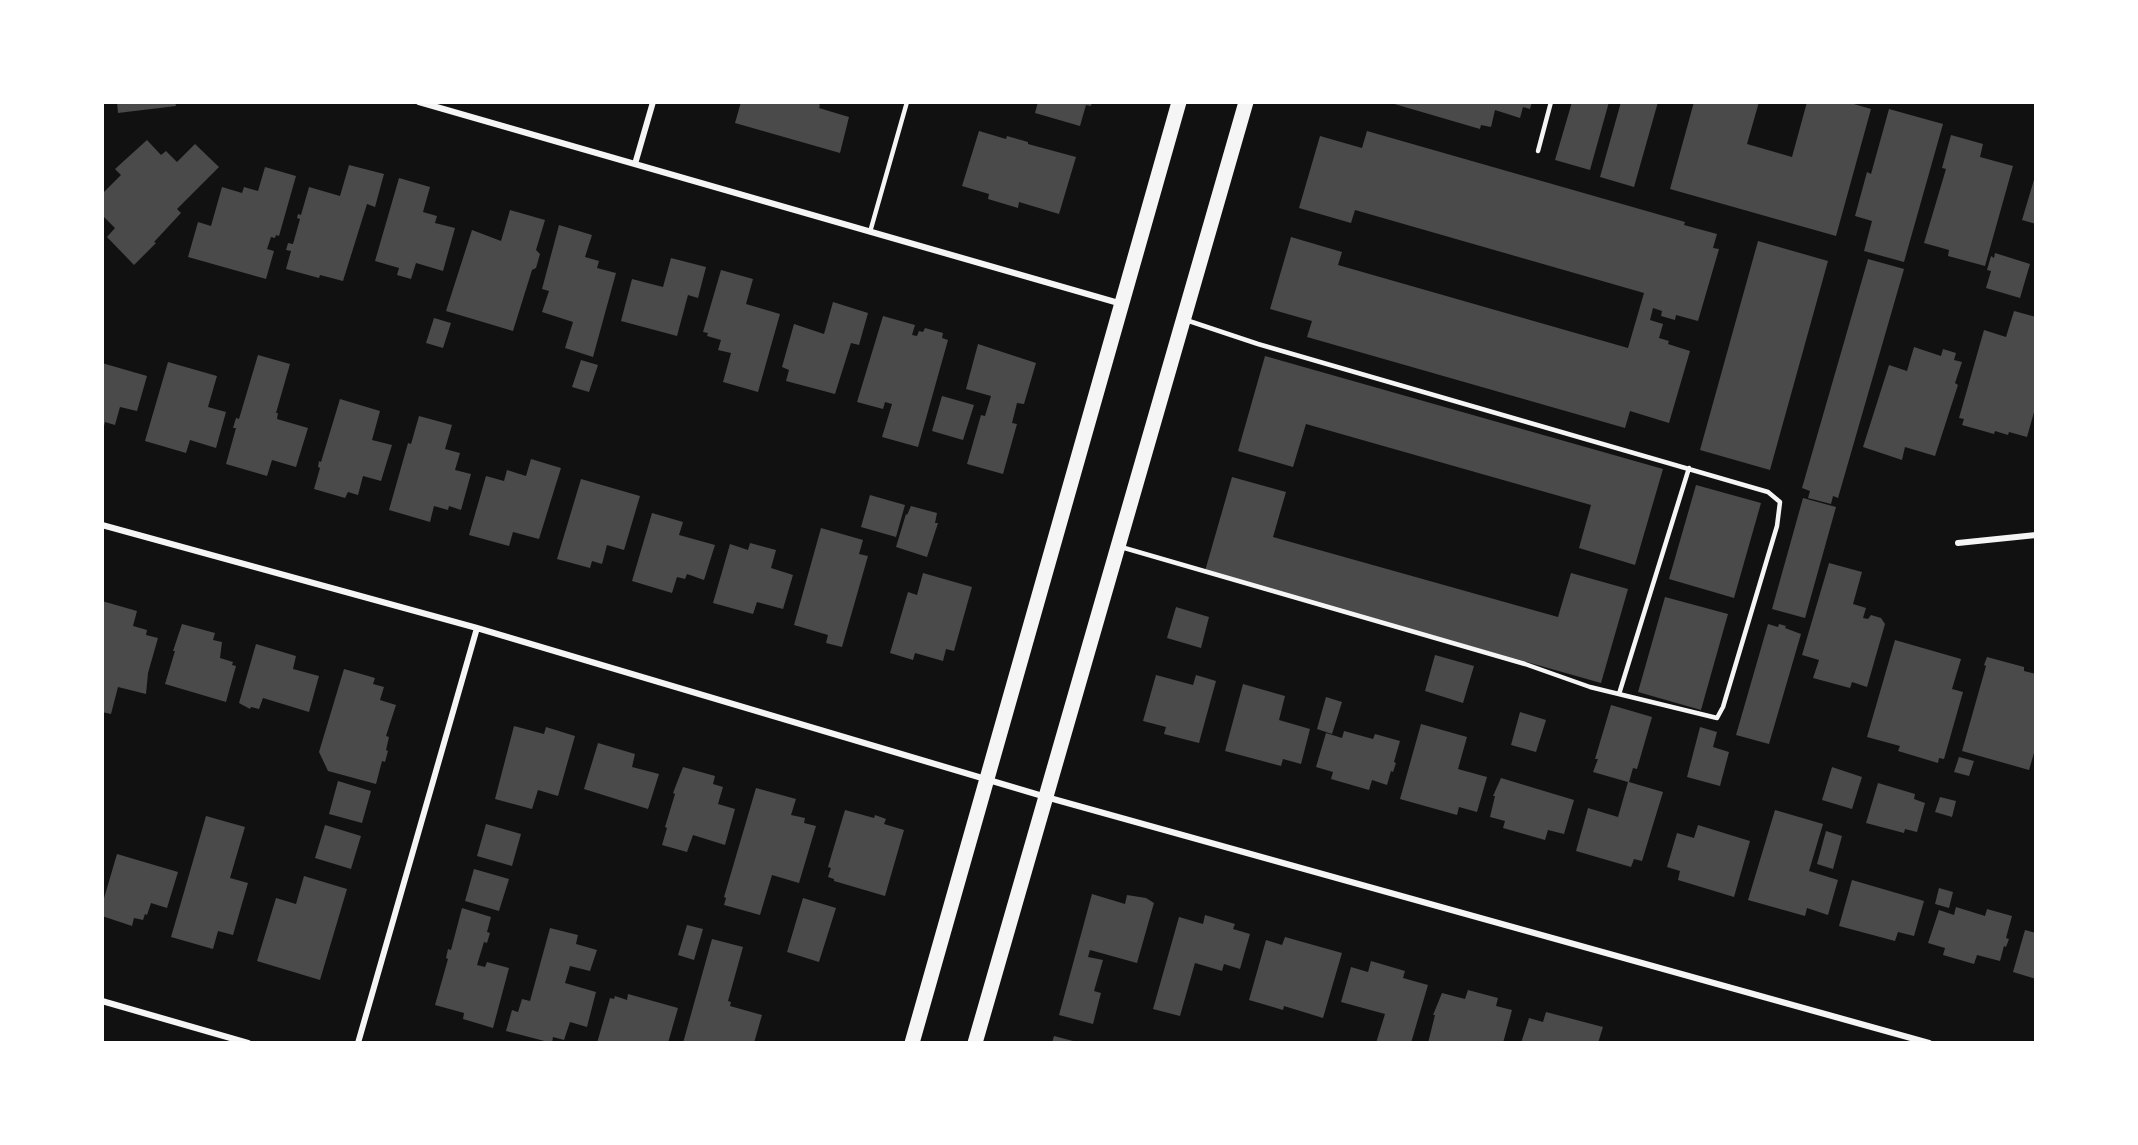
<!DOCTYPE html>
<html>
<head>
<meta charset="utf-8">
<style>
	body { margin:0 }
	#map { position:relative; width:2138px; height:1145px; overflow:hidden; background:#111; font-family:"PT Sans",sans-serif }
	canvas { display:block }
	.frame { position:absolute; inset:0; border:104px solid #fff; pointer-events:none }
</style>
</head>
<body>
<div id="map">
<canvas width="2138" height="1145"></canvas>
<div class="frame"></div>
</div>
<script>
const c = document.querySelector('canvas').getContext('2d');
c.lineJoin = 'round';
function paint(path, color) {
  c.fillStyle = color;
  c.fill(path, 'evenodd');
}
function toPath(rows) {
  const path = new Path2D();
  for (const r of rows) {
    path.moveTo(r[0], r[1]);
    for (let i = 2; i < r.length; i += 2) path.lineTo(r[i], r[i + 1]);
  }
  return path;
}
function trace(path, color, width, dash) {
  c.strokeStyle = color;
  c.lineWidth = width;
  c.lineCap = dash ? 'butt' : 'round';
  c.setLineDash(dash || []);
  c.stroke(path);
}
paint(toPath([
	[117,102,175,102,176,106,118,113],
	[741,102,816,102,820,105,819,108,849,117,840,153,735,123],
	[1038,102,1092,102,1091,106,1086,105,1080,126,1035,113],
	[1532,102,1530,109,1523,107,1520,118,1495,110,1491,127,1481,125,1480,129,1391,103],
	[1572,102,1609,102,1590,170,1555,160],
	[1621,102,1658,102,1634,187,1600,177],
	[1694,102,1759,102,1747,144,1792,157,1807,102,1847,102,1871,109,1836,236,1670,189],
	[1889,109,1943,124,1904,262,1864,251,1872,221,1855,216,1867,172,1871,174],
	[979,131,1006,139,1007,136,1028,142,1028,144,1076,157,1059,214,1019,202,1018,208,988,199,989,194,962,186],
	[1367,131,1685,222,1684,225,1717,234,1713,248,1719,249,1698,321,1676,315,1675,320,1661,316,1662,311,1653,308,1650,320,1663,324,1659,338,1669,341,1668,344,1690,351,1669,423,1630,411,1625,428,1307,337,1312,321,1270,309,1291,237,1342,252,1338,265,1628,348,1644,293,1355,210,1351,223,1299,208,1320,136,1362,148],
	[1951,135,1983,144,1980,157,2013,166,1985,266,1948,256,1949,250,1924,243,1946,169,1942,168],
	[147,140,161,155,166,151,177,162,195,144,219,167,177,209,181,213,154,242,156,243,134,265,107,237,115,228,102,215,102,194,121,175,115,169],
	[349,165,384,174,375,207,367,204,343,281,320,275,319,278,286,269,291,251,286,250,288,243,293,244,300,219,297,218,298,214,301,215,309,187,340,196],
	[265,167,296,176,279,236,276,235,275,238,271,237,267,249,274,251,266,279,188,257,198,222,211,226,222,187,242,193,244,187,258,191],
	[2036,173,2036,224,2022,220],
	[399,178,430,187,423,212,437,216,435,223,455,228,443,271,416,263,411,279,397,275,399,268,375,261],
	[510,210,545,220,536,250,540,254,536,268,532,270,513,331,446,311,472,230,501,241],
	[559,225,592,235,585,257,599,261,597,268,616,273,593,357,565,348,573,322,542,312,549,291,542,289],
	[1758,241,1828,261,1770,470,1700,450],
	[1995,253,2030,264,2020,298,1986,288,1991,271,1987,270,1991,256,1994,258],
	[671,258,706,267,698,298,688,295,677,336,621,321,632,279,663,287],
	[1868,259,1904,269,1838,498,1833,496,1831,504,1808,498,1810,491,1802,488],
	[721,270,753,279,746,304,780,314,758,392,723,382,731,353,718,350,721,340,707,336,708,333,703,332],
	[833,302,868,313,859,345,851,343,835,394,786,381,789,370,782,367,794,324,824,334],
	[2014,311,2036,317,2036,405,2027,437,2009,432,2008,435,1995,431,1994,434,1962,425,1964,419,1959,418,1984,330,2006,337],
	[883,316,915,325,912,335,917,336,919,331,923,332,925,328,943,333,942,338,948,340,918,447,882,437,892,404,885,402,883,409,857,402],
	[434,318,451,323,443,348,426,343],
	[978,344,1036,363,1024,404,1017,403,1012,423,1017,424,1003,474,967,464,981,415,985,416,991,396,966,389],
	[1914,347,1941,356,1943,349,1956,353,1954,360,1962,362,1955,383,1958,385,1935,456,1905,447,1902,460,1863,447,1889,365,1907,371],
	[258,355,290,364,276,413,278,413,277,419,308,428,296,467,272,460,267,476,226,464,236,428,233,428,236,418,239,419],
	[1265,356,1663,469,1635,565,1579,548,1591,505,1306,424,1293,467,1238,451],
	[581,360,598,365,589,392,572,387],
	[168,362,217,376,208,407,226,412,216,448,190,440,186,453,145,441],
	[102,363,147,376,137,411,120,407,115,425,105,422,103,430],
	[942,396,974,405,963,440,932,431],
	[340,399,380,411,372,440,392,445,381,481,363,476,358,495,348,492,345,498,314,489,320,468,318,467,319,461,321,462],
	[419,416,452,425,445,449,460,453,455,470,471,474,461,510,449,506,448,510,434,506,430,522,389,510,408,443,411,444],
	[531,459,561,468,539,539,513,532,509,546,469,535,486,476,504,481,507,470,526,476],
	[1232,477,1286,492,1273,537,1558,617,1571,573,1628,589,1601,683,1205,571],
	[581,479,640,496,624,550,607,545,602,564,592,561,590,568,557,559],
	[1696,485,1761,503,1734,598,1669,579],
	[870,495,905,505,896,537,861,527],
	[1803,498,1836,507,1805,618,1772,609],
	[911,506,937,513,935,523,938,523,927,557,896,547,906,514,907,515],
	[652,513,683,522,679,535,715,545,704,580,687,574,685,579,677,577,672,593,632,581],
	[821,528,863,540,859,554,868,556,842,647,826,643,828,635,794,625],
	[750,543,776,550,771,568,793,575,783,609,757,602,753,614,713,603,730,544,748,550],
	[1829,563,1862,572,1853,604,1866,608,1863,618,1868,619,1871,615,1881,618,1885,624,1867,687,1852,682,1850,688,1813,678,1819,660,1802,655],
	[923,573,972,587,954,651,946,649,943,661,915,653,913,660,890,653,908,592,917,595],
	[1665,597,1728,614,1701,710,1638,692],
	[102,601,137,611,133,626,147,630,146,635,158,638,148,673,146,694,118,687,111,714,102,712],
	[1176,607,1209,617,1201,648,1167,638],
	[182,624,215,633,213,640,222,642,220,658,233,662,232,665,236,666,226,702,165,684,175,651,173,651],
	[1768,624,1778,627,1779,624,1786,626,1785,628,1801,634,1769,744,1736,735],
	[1895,640,1961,659,1952,689,1963,692,1944,759,1939,758,1938,763,1898,751,1900,746,1867,737],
	[256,644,296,656,293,669,319,676,309,712,263,698,259,709,251,707,250,709,239,703],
	[1435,655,1474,666,1463,703,1425,691],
	[1987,657,2024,667,2024,671,2036,674,2036,746,2029,770,1962,751,1986,666,1984,665],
	[344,669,375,678,373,684,384,687,380,700,396,705,386,736,389,737,386,750,388,751,385,762,382,761,376,784,328,771,319,752],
	[1156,675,1193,685,1196,675,1216,681,1199,743,1164,734,1166,727,1143,721],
	[1243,684,1285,696,1279,720,1310,729,1301,764,1283,759,1281,766,1225,751],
	[1326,697,1342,702,1332,734,1317,729],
	[1611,705,1652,717,1637,769,1633,768,1629,782,1663,792,1642,861,1634,859,1631,867,1576,851,1588,808,1618,817,1628,782,1593,772,1598,759,1595,759],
	[1520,712,1546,720,1536,752,1511,745],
	[1421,724,1467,737,1458,769,1487,777,1477,812,1459,807,1457,815,1400,799],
	[514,726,544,734,546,727,575,736,558,796,538,790,532,809,495,799],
	[1700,727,1717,732,1713,747,1729,752,1720,786,1687,777],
	[1344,731,1373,739,1375,734,1400,741,1394,762,1396,763,1393,772,1391,771,1387,785,1372,780,1369,790,1331,779,1333,772,1316,767,1326,733,1342,738],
	[598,743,635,754,632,767,659,774,648,809,584,789],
	[1959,757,1974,761,1969,776,1954,772],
	[683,767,715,776,713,784,723,787,718,804,735,809,725,845,693,835,687,852,662,845,667,828,665,827,675,794,673,793],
	[1832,767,1862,777,1852,809,1822,800],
	[1501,778,1574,800,1564,834,1548,830,1545,840,1503,828,1505,821,1490,817,1495,796,1493,796],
	[338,781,371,791,362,823,329,814],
	[1878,783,1915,794,1914,799,1925,803,1917,832,1905,829,1904,833,1866,823],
	[756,788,796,799,791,815,805,818,804,823,816,826,799,883,772,875,760,915,724,905,726,898,724,897],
	[1940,797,1956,801,1952,817,1935,812],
	[845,810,874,818,875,815,886,819,884,824,904,830,885,896,834,881,834,879,828,877,831,868,828,867],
	[1775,810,1823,824,1809,871,1838,880,1828,915,1807,908,1805,916,1748,900],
	[206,816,245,827,230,878,248,883,233,935,218,931,213,949,171,937],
	[486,824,521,834,512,866,477,856],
	[325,825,361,836,351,869,315,858],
	[1698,825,1750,841,1734,897,1678,880,1680,871,1667,867,1677,833,1694,838],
	[1826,831,1842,836,1833,869,1817,864],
	[117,854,178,872,167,908,151,903,147,915,145,914,143,920,134,918,132,926,102,916,102,905],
	[474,869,509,879,499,911,465,901],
	[304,876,347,889,320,980,257,961,276,898,296,904],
	[1852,880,1924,901,1914,936,1898,932,1895,941,1839,926],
	[1939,888,1953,892,1949,908,1935,904],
	[1092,894,1125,904,1127,895,1146,898,1154,903,1137,963,1090,950,1088,957,1103,960,1094,991,1101,993,1093,1024,1059,1015],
	[803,898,836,908,819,962,787,952],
	[1956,907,1985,916,1987,909,2012,916,2006,938,2009,939,2006,947,2004,946,2000,961,1977,955,1974,964,1943,955,1945,948,1928,943,1939,910,1954,915],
	[462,908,491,917,487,932,490,933,487,943,484,942,477,965,485,967,487,962,509,968,493,1028,463,1019,464,1013,435,1005,448,959,446,958,448,949,451,950],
	[1205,915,1235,924,1233,929,1250,934,1240,969,1224,964,1222,971,1195,963,1180,1016,1153,1009,1179,917,1203,924],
	[687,925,703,929,694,960,678,955],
	[550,928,578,935,576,944,597,950,590,971,570,966,565,983,596,992,587,1027,570,1022,564,1040,553,1037,552,1043,506,1031,512,1010,518,1012,522,999,530,1001],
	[2025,930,2036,933,2036,979,2013,972],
	[1285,937,1342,953,1323,1018,1284,1006,1283,1010,1249,1000,1266,940,1282,945],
	[712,939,743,947,728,1001,731,1002,730,1006,762,1015,754,1043,683,1043],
	[1371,961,1405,971,1403,978,1428,985,1411,1043,1376,1043,1385,1014,1341,1002,1351,967,1368,972],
	[1468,990,1498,998,1496,1006,1512,1010,1503,1043,1428,1043,1435,1015,1433,1015,1442,993,1465,999],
	[628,994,678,1008,668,1043,597,1043,610,998,614,999,615,996,627,1000],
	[1546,1012,1603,1027,1598,1043,1521,1043,1529,1018,1543,1022],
	[1054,1036,1077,1042,1077,1043,1052,1043]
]), '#4a4a4a');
trace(toPath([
	[1538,151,1551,102],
	[870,232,907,102],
	[1121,547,1525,664,1590,687,1717,718,1723,707,1777,526,1780,502,1768,492,1258,344,1186,320],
	[1619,694,1689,468]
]), '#f5f5f5', 4.5);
trace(toPath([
	[419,102,1122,304],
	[635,164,653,102],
	[102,525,477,628,1046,797,1929,1043],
	[1958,543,2036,535],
	[102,1001,248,1043],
	[358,1043,477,628]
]), '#f5f5f5', 6);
trace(toPath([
	[912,1043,1179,102],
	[975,1043,1246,102]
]), '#f5f5f5', 15);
</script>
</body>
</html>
